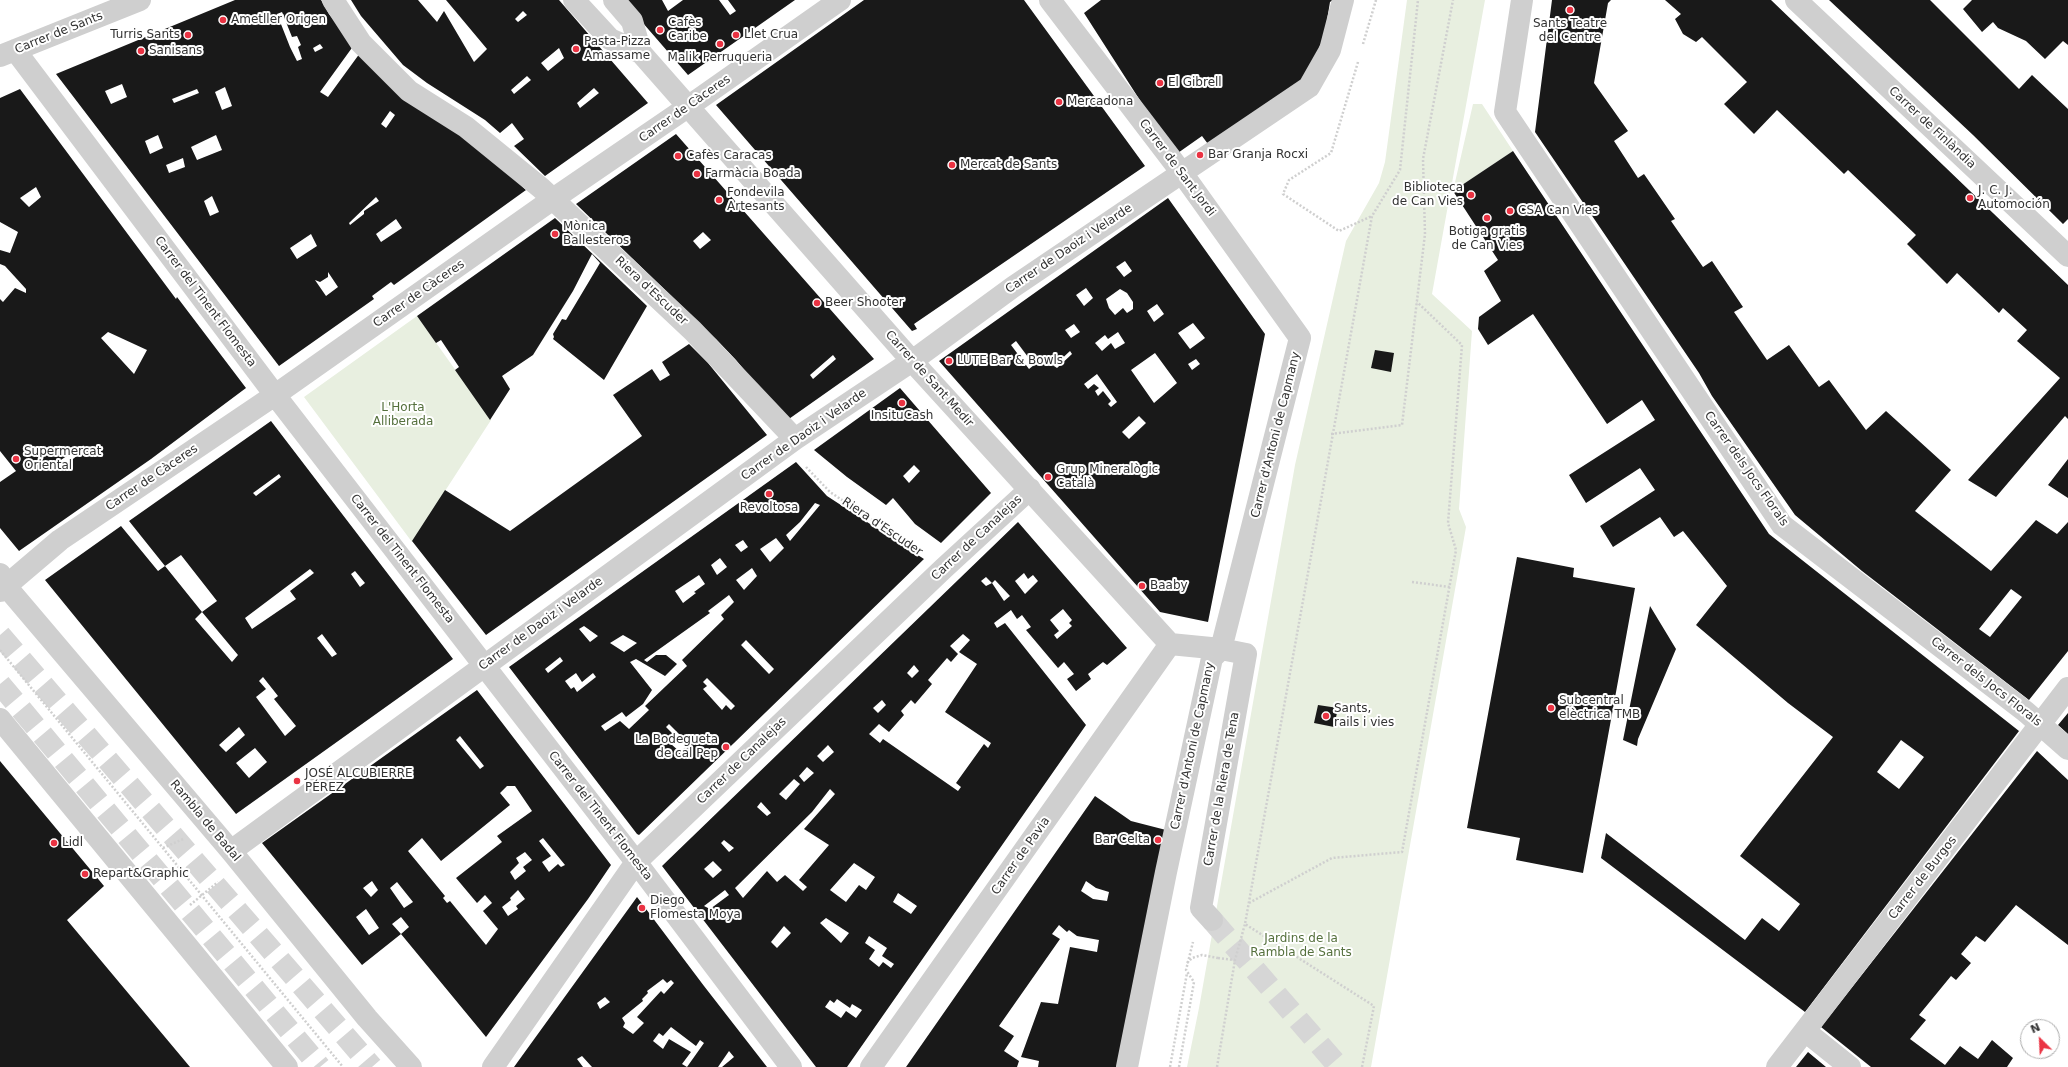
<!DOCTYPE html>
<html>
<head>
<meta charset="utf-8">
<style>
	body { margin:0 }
	#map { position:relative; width:2068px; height:1067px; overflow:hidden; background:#fff; font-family:"DejaVu Sans",sans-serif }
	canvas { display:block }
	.north { position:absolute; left:2020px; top:1019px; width:40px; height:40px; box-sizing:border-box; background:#fff; border:1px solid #adadad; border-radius:50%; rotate:336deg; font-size:11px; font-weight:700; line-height:16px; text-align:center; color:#323232 }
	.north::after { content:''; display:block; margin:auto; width:14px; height:18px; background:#ea3343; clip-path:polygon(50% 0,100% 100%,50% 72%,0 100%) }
</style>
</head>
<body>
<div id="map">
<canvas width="2068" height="1067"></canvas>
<div class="north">N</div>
</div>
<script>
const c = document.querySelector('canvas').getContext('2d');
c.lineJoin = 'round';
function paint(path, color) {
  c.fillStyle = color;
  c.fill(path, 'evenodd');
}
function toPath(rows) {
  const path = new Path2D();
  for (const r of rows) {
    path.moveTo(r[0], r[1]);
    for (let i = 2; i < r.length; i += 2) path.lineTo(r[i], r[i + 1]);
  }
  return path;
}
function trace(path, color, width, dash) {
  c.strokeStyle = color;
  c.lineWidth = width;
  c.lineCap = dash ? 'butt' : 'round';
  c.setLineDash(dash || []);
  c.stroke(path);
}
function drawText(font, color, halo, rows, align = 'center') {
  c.font = font + ' "DejaVu Sans",sans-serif';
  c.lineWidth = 4;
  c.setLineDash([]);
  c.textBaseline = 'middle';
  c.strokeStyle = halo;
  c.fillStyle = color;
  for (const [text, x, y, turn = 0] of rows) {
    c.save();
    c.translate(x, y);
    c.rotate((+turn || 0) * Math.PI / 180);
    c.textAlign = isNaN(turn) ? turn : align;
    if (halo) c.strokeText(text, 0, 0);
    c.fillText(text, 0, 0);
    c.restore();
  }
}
paint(toPath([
	[1407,0,1485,0,1432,294,1472,331,1459,509,1466,527,1371,1067,1187,1067,1199,1008,1295,465,1346,241,1379,183,1385,162],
	[1473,104,1482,104,1513,151,1453,191],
	[417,316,491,420,412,542,304,397]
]), '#e8efe0');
paint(toPath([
	[235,0,321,0,329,14,354,45,320,92,328,97,360,53,472,140,526,190,394,285,391,282,372,296,374,299,279,366,56,74],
	[282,12,292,37,297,36,301,45,298,47,302,59,297,61,290,47,277,14],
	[320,44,323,48,315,52,313,48],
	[122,84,127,97,111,104,105,91],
	[225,87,232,106,222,110,215,92],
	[197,89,199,93,174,103,172,99],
	[390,111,395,115,386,128,381,124],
	[158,135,163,148,150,154,145,141],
	[216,135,222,150,197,160,191,147],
	[183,158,185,167,169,173,166,165],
	[212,196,219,212,210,216,204,201],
	[376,197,379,201,364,211,364,214,350,225,349,223],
	[396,219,402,228,381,242,376,234],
	[311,234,317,246,297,259,290,248],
	[328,272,338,287,326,296,315,280,320,282,328,277],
	[351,0,418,0,437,22,444,11,474,62,487,49,446,0,559,0,648,103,545,176,514,146,524,139,512,123,500,133,485,120,427,83,403,65,361,16],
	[523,11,527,15,518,22,515,19],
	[559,48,564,58,548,71,541,63],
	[527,76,531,80,514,94,511,90],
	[594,88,599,93,580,108,577,103],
	[623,0,662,0,668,11,683,0,719,0,730,15,736,11,728,0,795,0,688,75],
	[864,0,1024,0,1145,166,914,324,917,329,912,331,716,105],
	[1101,0,1333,0,1330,2,1326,26,1332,35,1320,45,1317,56,1323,66,1211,148,1202,136,1175,155,1084,13],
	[1552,0,1611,0,1608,3,1594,83,1628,131,1614,141,1638,178,1644,174,1675,219,1671,221,1703,267,1712,261,1743,307,1734,312,1767,360,1789,345,1819,387,1829,380,1866,430,1886,411,1951,470,1915,511,1991,571,2036,520,2057,534,2068,522,2068,651,2029,700,1862,571,1795,515,1712,396,1699,373,1535,132],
	[2011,589,2022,597,1990,637,1979,629],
	[1665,0,1771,0,2068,285,2068,419,2065,416,1996,497,1968,480,2060,378,2017,341,2027,330,2003,308,1999,313,1957,273,1947,284,1907,244,1916,235,1848,170,1844,174,1777,110,1754,134,1724,104,1747,82,1702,37,1696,42,1683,34,1675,19,1681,14],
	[1829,0,1930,0,2019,89,2032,75,2068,109,2068,219,2063,224,1973,135],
	[1972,0,2068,0,2068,45,2063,41,2045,59,2026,41,1998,28,1993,22,1982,32,1963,9],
	[20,89,176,299,177,297,246,388,151,459,19,551,0,528,0,482,16,471,0,451,0,299,3,302,15,288,26,293,26,289,5,266,0,264,0,250,10,253,18,232,0,222,0,98],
	[36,187,41,197,29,207,20,198],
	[108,332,147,350,134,374,101,338],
	[74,451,78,455,59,470,55,464],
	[676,134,874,359,786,421,736,360,716,339,576,204],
	[703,232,711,240,700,249,693,241],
	[833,355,836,359,813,379,810,375],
	[1513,151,1769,534,2019,731,1805,1012,1601,858,1606,833,1745,940,1762,918,1779,931,1800,904,1740,856,1833,737,1788,703,1696,625,1727,586,1683,531,1674,537,1660,517,1613,547,1600,526,1655,490,1640,468,1586,503,1569,475,1655,420,1642,400,1607,424,1533,314,1488,345,1478,329,1479,317,1501,301,1484,271,1498,260,1453,191],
	[1901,740,1924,757,1899,789,1877,772],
	[1168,198,1265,334,1208,622,1160,612,939,361],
	[1125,261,1132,271,1124,277,1116,267],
	[1086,288,1093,298,1084,306,1076,295],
	[1120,289,1127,293,1133,302,1133,309,1127,313,1123,308,1115,315,1109,308,1106,299],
	[1157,304,1164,314,1154,322,1147,311],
	[1193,323,1205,338,1190,349,1178,333],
	[1074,324,1080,332,1071,338,1065,330],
	[1118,332,1125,343,1115,349,1111,343,1102,351,1095,343,1105,335,1108,339],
	[1016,341,1034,365,1029,369,1011,345],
	[1070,351,1072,354,1057,368,1054,366],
	[1155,353,1177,383,1154,403,1131,370],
	[1196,359,1200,364,1192,370,1188,364],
	[1097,374,1117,402,1111,407,1108,404,1111,401,1103,391,1098,396,1095,391,1099,388,1094,384,1088,389,1084,384],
	[1139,416,1146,423,1129,439,1122,432],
	[555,218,647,306,604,380,553,339,554,337,553,334,562,319,566,320,600,263,592,254,573,291,533,355,502,376,510,389,490,420,455,370,459,367,441,340,436,343,417,316],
	[689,344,708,363,767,435,486,635,412,541,445,490,510,531,642,436,613,395,652,369,660,381,670,375,662,362],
	[1375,350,1394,353,1391,372,1371,368],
	[900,388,991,493,941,543,915,524,893,498,886,505,847,477,814,450],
	[914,465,920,471,909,483,903,476],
	[271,421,453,659,236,814,45,580,121,526,158,571,165,566,202,612,217,601,181,555,165,566,129,521],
	[279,474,281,477,256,496,253,493],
	[310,569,314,573,290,591,296,599,252,629,245,618],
	[355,571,365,583,360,587,351,574],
	[202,612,238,655,232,662,195,619],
	[322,634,337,654,332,657,317,638],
	[263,677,278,696,274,699,296,726,285,736,256,697,266,689,259,681],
	[239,727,245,735,226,752,219,745],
	[255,748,267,762,249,778,236,763],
	[2068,459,2068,498,2048,485],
	[796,462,827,496,924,559,639,835,637,834,509,667],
	[815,503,820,505,790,541,786,535,800,522],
	[776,538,784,548,770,562,760,549],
	[743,540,748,547,741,552,735,545],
	[720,558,727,567,717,575,711,565],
	[752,568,757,576,744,590,736,580],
	[699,575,705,584,694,592,696,593,683,603,675,591],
	[729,595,734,602,721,615,724,619,682,660,687,666,645,706,649,710,629,729,620,721,605,731,601,726,622,712,626,717,643,704,652,690,630,662,636,659,665,676,677,664,666,655,656,655,647,662,644,660,710,613,708,611],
	[584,626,598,636,590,642,579,629],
	[623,635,637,643,624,652,610,643],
	[746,640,774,669,769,674,741,645],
	[560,657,563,661,548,673,545,669],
	[576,673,582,682,593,673,596,677,577,692,574,687,571,689,565,681],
	[707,678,735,706,731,710,726,705,722,710,703,689,707,686,703,682],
	[669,724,689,744,680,752,671,744,677,738,666,727],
	[1018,522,1127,648,1107,665,1103,662,1088,674,1091,679,1076,691,1067,679,1074,674,1064,662,1058,668,1026,630,1031,627,1022,615,1017,619,1011,610,994,623,997,628,1005,623,1086,725,847,1067,816,1067,662,866],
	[1024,573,1028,579,1033,575,1038,581,1025,594,1015,581],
	[986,577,992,583,986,586,981,581],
	[995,580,1010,596,1004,601,992,583],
	[1063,609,1072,620,1069,623,1072,626,1057,639,1054,635,1059,631,1050,620],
	[963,634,970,640,959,652,977,664,945,712,991,743,988,748,984,744,956,783,961,787,958,791,883,739,880,743,869,734,879,724,889,732,904,715,901,711,911,700,915,704,932,684,928,680,947,658,951,662,958,654,950,646],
	[914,665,919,671,912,678,907,673],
	[882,700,886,705,878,713,873,708],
	[828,745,834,752,823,762,817,756],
	[807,767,814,773,804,782,799,776],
	[794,779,800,784,786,800,779,794],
	[830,789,835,794,804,829,829,845,799,880,807,887,803,891,785,875,777,882,767,871,743,898,735,888,812,812],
	[761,802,771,813,767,816,757,807],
	[724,840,734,848,729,852,721,843],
	[713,861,722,870,713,878,704,869],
	[854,863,875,877,866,890,859,885,846,902,830,890],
	[725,890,729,895,710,909,704,906],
	[898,893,917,906,911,914,893,902],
	[826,918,849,933,841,943,820,923],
	[784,926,791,933,777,948,771,942],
	[869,936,887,948,882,956,894,964,891,968,883,962,879,967,869,959,875,950,865,943],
	[837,999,850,1008,852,1004,862,1010,856,1018,846,1011,841,1018,825,1007,830,1000,834,1003],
	[1517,557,1574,568,1573,577,1635,588,1583,873,1516,860,1520,838,1467,828],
	[1650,606,1676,649,1638,739,1637,746,1623,740],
	[477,690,611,865,588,899,486,1037,401,934,409,927,401,917,392,924,401,934,362,965,262,843],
	[460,736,484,766,480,769,456,740],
	[507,786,515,786,532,811,497,836,502,842,456,878,477,903,485,895,492,903,483,911,498,929,486,945,450,901,447,903,443,898,445,896,408,851,422,838,441,861,510,805,500,793],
	[543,838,565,865,561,867,558,864,549,872,542,862,551,856,539,841],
	[525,852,532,860,523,867,526,871,515,880,510,872,519,863,516,858],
	[372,881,378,890,371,897,363,888],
	[397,882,413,902,404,908,390,888],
	[518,890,525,899,516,906,518,909,508,916,502,907,511,900,510,898],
	[366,909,379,928,369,935,356,917],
	[1318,705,1338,708,1334,727,1314,723],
	[2068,713,2068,734,2058,725],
	[2037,751,2068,780,2068,945,2016,905,1985,942,1976,936,1961,954,1971,963,1956,980,1951,976,1919,1015,1926,1020,1910,1039,1945,1065,1960,1046,1978,1059,1992,1040,2013,1058,2007,1067,1871,1067,1821,1027],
	[0,761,104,886,67,920,190,1067,0,1067],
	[1095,796,1131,821,1166,830,1118,1067,1038,1067,1039,1061,1021,1057,1041,1002,1058,1004,1070,947,1097,952,1099,940,1077,936,1069,930,1067,932,1059,925,1052,934,1060,939,999,1026,1014,1036,1004,1051,1019,1061,1017,1067,906,1067],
	[1086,881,1096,888,1109,892,1107,901,1093,899,1081,891],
	[637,897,704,986,767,1067,722,1067,734,1057,729,1051,718,1067,592,1067,582,1056,577,1059,583,1067,514,1067],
	[663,979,667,983,671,980,674,983,664,994,661,991,637,1017,644,1023,633,1034,623,1027,625,1023,622,1018,643,1001,642,999,648,993,647,991],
	[605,997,610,1002,600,1009,597,1003],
	[671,1027,696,1046,700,1040,704,1043,687,1067,682,1064,691,1052,669,1039,663,1049,653,1041,659,1033,663,1036],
	[1808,1052,1826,1067,1796,1067]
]), '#191919');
trace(toPath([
	[1212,920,1339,1067]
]), '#d6d6d6', 22, [22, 11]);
trace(toPath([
	[0,635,372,1067],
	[0,684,320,1067]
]), '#d6d6d6', 22, [22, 11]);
trace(toPath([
	[1363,44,1376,0],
	[1358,62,1331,153,1289,180,1283,194,1339,231,1372,216],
	[1331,434,1402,425,1425,234,1423,159,1453,0],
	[806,467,830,492,920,552],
	[1412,582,1450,587],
	[0,650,343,1067],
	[163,848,183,839],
	[1249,903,1332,858,1402,852,1456,550,1448,523,1462,345,1417,302],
	[190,905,218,882],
	[1218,958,1235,960,1245,924],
	[1170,1067,1187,973],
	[1179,1067,1194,982,1186,970,1193,942],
	[1217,1067,1235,960],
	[1362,1067,1374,1006,1245,924,1372,216,1400,170,1418,0]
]), '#cfcfcf', 2.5, [2, 2]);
trace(toPath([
	[333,0,361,43,409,91,466,127,541,188,693,331,795,439],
	[574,0,610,39,641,53,912,361,1170,644,1221,649,1246,654,1201,908,1212,920],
	[614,0,632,21,641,53],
	[1050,0,1182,173,1300,338,1221,649,1212,658,1166,872,1127,1067],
	[1522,0,1505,112,1782,525,2026,712,2068,749],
	[1796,0,2068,256],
	[15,50,275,395,636,862,791,1067],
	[0,56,140,0],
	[0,574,5,585,231,851,367,1018,411,1067],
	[0,591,60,540,275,395,553,199,689,106,840,0],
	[0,719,287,1067],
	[231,851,795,439,912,361,1013,287,1309,87,1330,50,1343,0],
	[1805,1031,1850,1067],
	[493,1067,636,862,943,569,1030,489],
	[871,1067,1170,644],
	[1777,1067,2068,688]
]), '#cfcfcf', 22);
trace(toPath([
	[1187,963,1192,958,1202,955,1218,958]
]), '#cfcfcf', 2.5, [2, 2]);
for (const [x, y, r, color] of [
	[1570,10,4,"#ea3343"],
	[223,20,4,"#ea3343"],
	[660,30,4,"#ea3343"],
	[188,35,4,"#ea3343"],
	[736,35,4,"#ea3343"],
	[720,44,4,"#ea3343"],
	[576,49,4,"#ea3343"],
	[141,51,4,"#ea3343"],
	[1160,83,4,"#ea3343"],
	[1059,102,4,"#ea3343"],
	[1200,155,4,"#ea3343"],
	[678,156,4,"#ea3343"],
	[952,165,4,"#ea3343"],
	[697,174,4,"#ea3343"],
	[1471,195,4,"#ea3343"],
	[1970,198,4,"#ea3343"],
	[719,200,4,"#ea3343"],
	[1510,211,4,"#ea3343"],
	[1487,218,4,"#ea3343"],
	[555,234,4,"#ea3343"],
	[817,303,4,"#ea3343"],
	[949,361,4,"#ea3343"],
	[902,403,4,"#ea3343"],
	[16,459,4,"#ea3343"],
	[1048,477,4,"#ea3343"],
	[769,494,4,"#ea3343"],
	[1142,586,4,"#ea3343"],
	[1551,708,4,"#ea3343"],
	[1326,716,4,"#ea3343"],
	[726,747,4,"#ea3343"],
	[297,781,4,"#ea3343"],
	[1158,840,4,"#ea3343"],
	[54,843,4,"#ea3343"],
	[85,874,4,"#ea3343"],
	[642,908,4,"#ea3343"]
]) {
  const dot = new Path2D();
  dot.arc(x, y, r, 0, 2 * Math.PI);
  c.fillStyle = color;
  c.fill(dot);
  trace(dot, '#fff', 1.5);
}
drawText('12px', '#323232', '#fff', [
	["Ametller Origen",231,20],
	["Cafès",668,23],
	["Caribe",668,37],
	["Sants Teatre",1570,24,"center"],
	["del Centre",1570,38,"center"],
	["Turris Sants",180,35,"right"],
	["Llet Crua",744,35],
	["Pasta-Pizza",584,42],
	["Amassame",584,56],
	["Sanisans",149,51],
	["Malik Perruqueria",720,58,"center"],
	["El Gibrell",1168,83],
	["Mercadona",1067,102],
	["Bar Granja Rocxi",1208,155],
	["Cafès Caracas",686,156],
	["Mercat de Sants",960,165],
	["Farmàcia Boada",705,174],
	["Biblioteca",1463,188,"right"],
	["de Can Vies",1463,202,"right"],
	["J. C. J.",1978,191],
	["Automoción",1978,205],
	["Fondevila",727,193],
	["Artesants",727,207],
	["CSA Can Vies",1518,211],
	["Mònica",563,227],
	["Ballesteros",563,241],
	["Botiga gratis",1487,232,"center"],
	["de Can Vies",1487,246,"center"],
	["Beer Shooter",825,303],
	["LUTE Bar & Bowls",957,361],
	["InsituCash",902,416,"center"],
	["Supermercat",24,452],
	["Oriental",24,466],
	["Grup Mineralògic",1056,470],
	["Català",1056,484],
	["Revoltosa",769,508,"center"],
	["Baaby",1150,586],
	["Subcentral",1559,701],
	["elèctrica TMB",1559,715],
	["Sants,",1334,709],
	["rails i vies",1334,723],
	["La Bodegueta",718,740,"right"],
	["de cal Pep",718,754,"right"],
	["JOSÉ ALCUBIERRE",305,774],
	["PÉREZ",305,788],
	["Bar Celta",1150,840,"right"],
	["Lidl",62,843],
	["Repart&Graphic",93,874],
	["Diego",650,901],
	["Flomesta Moya",650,915]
], 'left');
drawText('12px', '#323232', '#fff', [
	["Carrer de Sants",59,33,-22],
	["Carrer de Càceres",685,109,-35],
	["Carrer de Finlàndia",1932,128,43],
	["Carrer de Sant Jordi",1177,168,53],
	["Carrer de Daoiz i Velarde",1069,249,-34],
	["Riera d'Escuder",651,291,43],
	["Carrer de Càceres",419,294,-35],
	["Carrer del Tinent Flomesta",205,302,53],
	["Carrer de Sant Medir",929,379,48],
	["Carrer de Daoiz i Velarde",804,435,-35],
	["Carrer d'Antoni de Capmany",1276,435,-76],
	["Carrer dels Jocs Florals",1746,469,55],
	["Carrer de Càceres",152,478,-34],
	["Riera d'Escuder",882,527,34],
	["Carrer de Canalejas",977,538,-43],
	["Carrer del Tinent Flomesta",402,559,52],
	["Carrer de Daoiz i Velarde",541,624,-36],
	["Carrer dels Jocs Florals",1986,682,38],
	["Carrer d'Antoni de Capmany",1193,746,-78],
	["Carrer de Canalejas",742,761,-44],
	["Carrer de la Riera de Tena",1222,789,-80],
	["Carrer del Tinent Flomesta",600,816,52],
	["Rambla de Badal",205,821,50],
	["Carrer de Pavia",1021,856,-55],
	["Carrer de Burgos",1923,878,-52]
]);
drawText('12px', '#55703d', '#fff', [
	["L'Horta",403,408],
	["Alliberada",403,422],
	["Jardins de la",1301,939],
	["Rambla de Sants",1301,953]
]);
</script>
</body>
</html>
